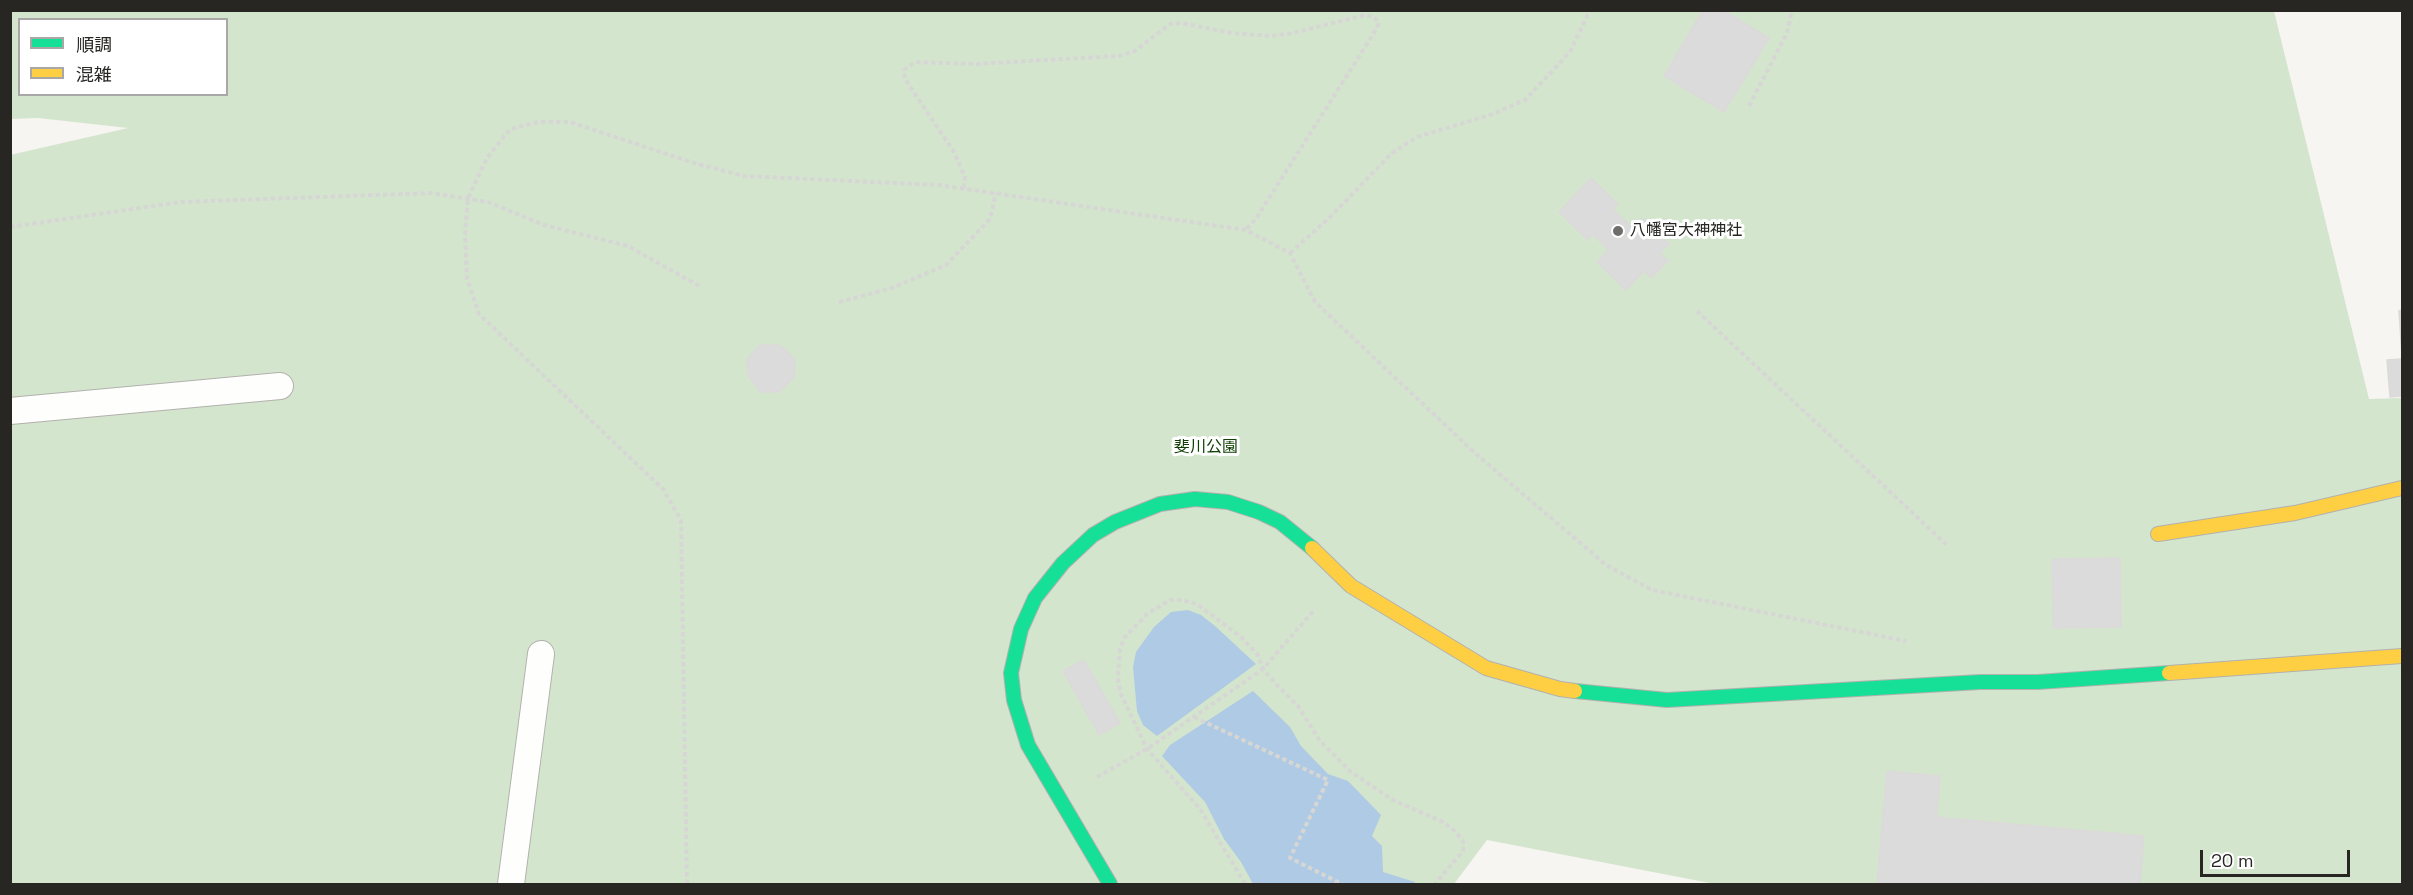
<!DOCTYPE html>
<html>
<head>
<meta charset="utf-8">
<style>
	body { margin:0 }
	#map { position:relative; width:2413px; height:895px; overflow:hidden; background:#f7f5f1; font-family:"Space Grotesk","Noto Sans JP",sans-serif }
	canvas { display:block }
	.frame { position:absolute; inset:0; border:12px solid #272623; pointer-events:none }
	.legend { position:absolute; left:18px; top:18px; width:210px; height:78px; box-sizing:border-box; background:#fff; border:2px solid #a9a8a7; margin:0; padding:8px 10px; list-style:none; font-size:18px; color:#272623 }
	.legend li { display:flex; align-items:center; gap:12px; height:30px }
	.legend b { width:30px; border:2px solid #a9a8a7 }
	.scale { position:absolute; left:2200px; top:850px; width:150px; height:27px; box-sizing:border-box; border:3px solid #272623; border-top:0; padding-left:8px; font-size:18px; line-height:21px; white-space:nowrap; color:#272623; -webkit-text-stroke:4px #fff; paint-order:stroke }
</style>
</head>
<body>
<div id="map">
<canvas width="2413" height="895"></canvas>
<div class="frame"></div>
<ul class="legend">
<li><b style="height:8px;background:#16e098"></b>順調</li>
<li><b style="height:8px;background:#ffcf43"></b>混雑</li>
</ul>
<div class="scale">20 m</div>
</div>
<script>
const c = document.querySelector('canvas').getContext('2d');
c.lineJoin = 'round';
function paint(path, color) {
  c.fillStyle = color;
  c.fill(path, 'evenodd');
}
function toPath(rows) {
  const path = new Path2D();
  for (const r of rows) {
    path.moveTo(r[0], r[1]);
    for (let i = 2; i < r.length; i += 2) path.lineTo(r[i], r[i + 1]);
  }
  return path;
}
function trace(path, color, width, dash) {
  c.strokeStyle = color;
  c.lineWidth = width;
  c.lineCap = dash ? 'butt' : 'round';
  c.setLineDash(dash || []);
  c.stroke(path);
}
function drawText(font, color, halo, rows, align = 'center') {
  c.font = font + ' "Space Grotesk","Noto Sans JP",sans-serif';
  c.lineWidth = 6;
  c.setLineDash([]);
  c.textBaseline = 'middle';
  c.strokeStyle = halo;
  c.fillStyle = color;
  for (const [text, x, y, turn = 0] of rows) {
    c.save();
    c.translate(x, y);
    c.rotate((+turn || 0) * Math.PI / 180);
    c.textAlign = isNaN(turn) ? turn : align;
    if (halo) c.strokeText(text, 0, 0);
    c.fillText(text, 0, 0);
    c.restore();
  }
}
paint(toPath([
	[11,11,2274,11,2369,399,2402,398,2402,884,1715,884,1487,840,1454,884,11,884,10,155,128,128,38,118,11,119],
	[20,20,226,20,226,94,20,94]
]), '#d4e5ce');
paint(toPath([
	[1188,610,1201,615,1215,626,1256,664,1157,736,1143,725,1137,711,1133,667,1136,652,1154,627,1171,612],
	[1253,691,1290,727,1301,746,1328,774,1348,781,1381,815,1372,836,1382,846,1383,872,1415,882,1414,884,1253,884,1241,862,1224,839,1205,802,1162,756,1170,745]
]), '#afcae4');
const building = toPath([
	[1703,10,1723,10,1769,38,1724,112,1664,76,1703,10],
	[1591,178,1618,204,1613,209,1632,228,1642,218,1669,244,1660,253,1668,261,1651,278,1644,271,1626,290,1597,262,1609,250,1592,234,1588,240,1559,212,1591,178],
	[2402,310,2402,355,2399,311,2402,310],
	[760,345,780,345,795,359,794,377,779,392,760,392,748,376,747,359,760,345],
	[2402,359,2402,396,2390,397,2387,360,2402,359],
	[2120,558,2121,627,2053,628,2052,559,2120,558],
	[1084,660,1120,723,1099,735,1063,671,1084,660],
	[1887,771,1940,776,1937,817,2144,836,2140,884,1877,883,1887,771]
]);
paint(building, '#dcdbdb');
trace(building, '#dbdad9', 1.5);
const lane = toPath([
	[10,411,280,386],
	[511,884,541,654]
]);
const fast = toPath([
	[1575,691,1667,700,1980,682,2038,682,2169,673],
	[1110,884,1028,745,1014,700,1011,673,1021,629,1035,598,1063,563,1093,535,1115,522,1160,504,1195,499,1228,502,1259,512,1280,522,1312,548]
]);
const slow = toPath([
	[2158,534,2295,513,2402,488],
	[1312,548,1351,586,1486,668,1560,689,1575,691],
	[2169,673,2402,656]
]);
trace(lane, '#b2b1ad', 28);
trace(fast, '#b2b1ad', 16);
trace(slow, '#b2b1ad', 16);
trace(toPath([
	[1749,106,1787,33,1792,10],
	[964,188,965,177,954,152,905,79,904,70,915,62,975,64,1119,56,1135,51,1170,24,1181,23,1231,33,1270,36,1293,33,1365,15,1374,17,1379,23,1374,33,1257,217,1246,230],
	[10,227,181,202,431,193,488,202,544,225,628,246,701,287],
	[1290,253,1330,217,1392,153,1417,137,1490,115,1525,100,1570,52,1590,10],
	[839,302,892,288,946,265,990,219,996,193],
	[1697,311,1949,547],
	[1194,717,1328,780,1290,858,1342,884],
	[1097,777,1147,749,1263,669,1315,609],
	[687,884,681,520,663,489,479,314,467,278,465,235,468,198,487,158,510,129,539,122,570,122,694,163,744,176,938,185,1246,230,1290,253,1315,302,1476,454,1606,565,1652,590,1906,641],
	[1245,884,1200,809,1147,749,1120,692,1118,678,1120,649,1125,637,1147,614,1170,600,1182,600,1197,604,1241,637,1258,655,1263,669,1277,685,1298,706,1320,741,1351,772,1393,800,1443,822,1455,831,1463,841,1463,851,1435,884]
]), '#d6d6d4', 4, [4.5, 3]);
trace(lane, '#fefefd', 26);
trace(fast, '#16e098', 14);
trace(slow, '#ffcf43', 14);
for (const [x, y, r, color] of [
	[1618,231,6,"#706e6b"]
]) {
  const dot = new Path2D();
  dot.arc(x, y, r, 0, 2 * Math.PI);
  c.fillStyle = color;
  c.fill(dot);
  trace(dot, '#fff', 2);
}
drawText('16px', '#272623', '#fff', [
	["八幡宮大神神社",1630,231]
], 'left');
drawText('16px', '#104006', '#fff', [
	["斐川公園",1206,448]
]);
</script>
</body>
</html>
